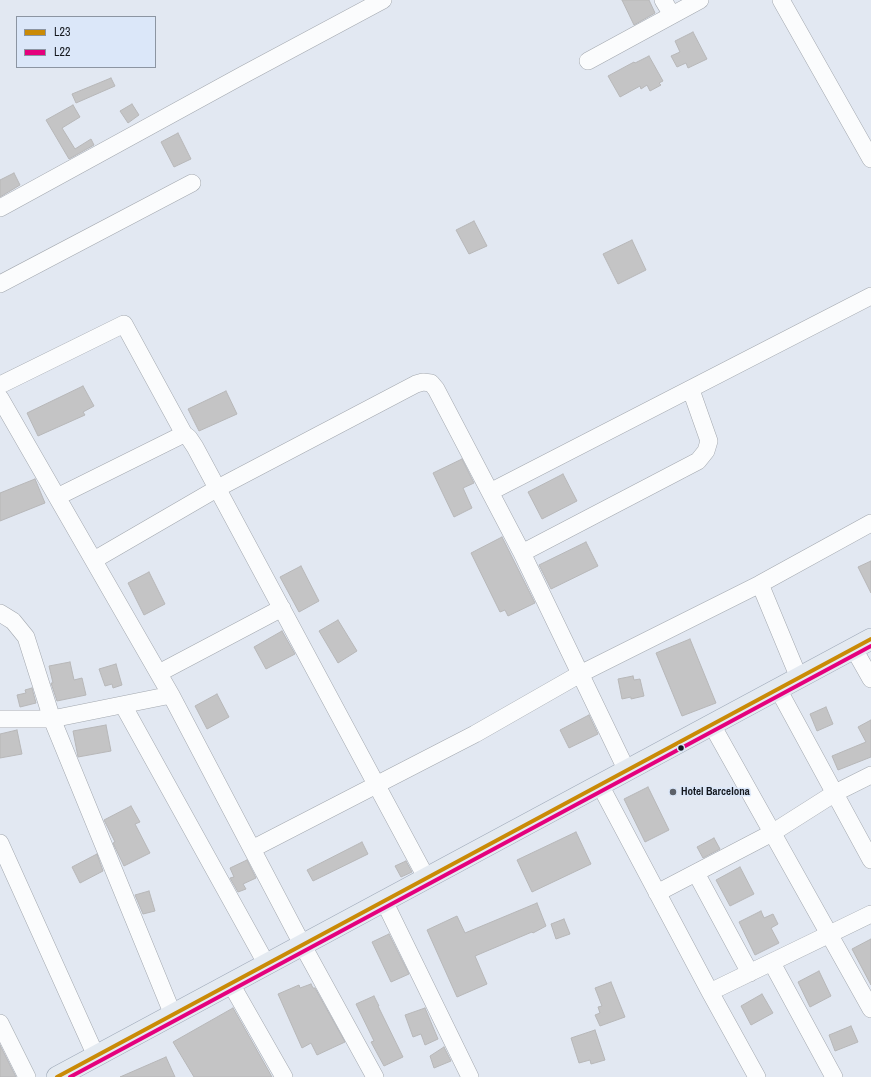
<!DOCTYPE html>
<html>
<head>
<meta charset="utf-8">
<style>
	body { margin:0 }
	#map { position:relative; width:871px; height:1077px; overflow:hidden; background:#e2e8f2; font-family:"Archivo Narrow",sans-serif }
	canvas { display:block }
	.legend { position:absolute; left:16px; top:16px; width:140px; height:52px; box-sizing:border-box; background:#dbe7f9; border:1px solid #8c95a2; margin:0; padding:5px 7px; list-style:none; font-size:12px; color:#15191f }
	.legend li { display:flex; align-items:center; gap:8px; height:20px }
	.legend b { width:20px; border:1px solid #8c95a2 }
</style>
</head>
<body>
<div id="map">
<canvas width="871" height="1077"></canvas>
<ul class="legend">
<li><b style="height:5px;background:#ca8a06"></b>L23</li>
<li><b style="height:5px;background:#e5007d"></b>L22</li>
</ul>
</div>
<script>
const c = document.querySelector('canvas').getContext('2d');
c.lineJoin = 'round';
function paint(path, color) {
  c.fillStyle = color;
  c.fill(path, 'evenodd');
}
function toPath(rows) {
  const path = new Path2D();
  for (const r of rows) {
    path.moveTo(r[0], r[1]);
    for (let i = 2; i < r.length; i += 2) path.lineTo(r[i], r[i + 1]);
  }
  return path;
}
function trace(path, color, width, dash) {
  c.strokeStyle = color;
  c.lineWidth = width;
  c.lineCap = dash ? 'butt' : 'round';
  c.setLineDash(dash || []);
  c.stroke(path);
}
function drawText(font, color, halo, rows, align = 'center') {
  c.font = font + ' "Archivo Narrow",sans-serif';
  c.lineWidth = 3;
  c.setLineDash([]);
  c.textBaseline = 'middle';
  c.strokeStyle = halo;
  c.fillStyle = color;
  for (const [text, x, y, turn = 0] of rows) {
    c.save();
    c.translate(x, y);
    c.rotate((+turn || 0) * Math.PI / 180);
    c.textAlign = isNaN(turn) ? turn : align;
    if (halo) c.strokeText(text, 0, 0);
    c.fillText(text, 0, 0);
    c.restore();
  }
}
const building = toPath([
	[622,0,649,0,655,13,634,25,622,0],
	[693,32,707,59,688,68,686,63,677,67,671,56,680,52,675,41,693,32],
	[649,56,663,81,659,83,661,85,650,91,647,85,641,89,640,86,620,97,608,76,634,62,635,63,649,56],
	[111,78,115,86,76,103,72,94,111,78],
	[132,104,139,115,128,123,120,111,132,104],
	[73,105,80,117,62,128,75,149,91,139,94,145,69,159,46,120,73,105],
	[178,133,191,159,174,167,161,142,178,133],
	[14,173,20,185,0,197,0,180,14,173],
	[474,221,487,246,469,254,456,230,474,221],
	[632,240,646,270,618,284,603,254,632,240],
	[83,386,94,406,83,412,85,415,38,436,27,413,83,386],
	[226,391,237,414,199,431,188,409,226,391],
	[462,459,474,483,463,488,472,508,454,517,433,473,462,459],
	[563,474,577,501,542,519,528,492,563,474],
	[35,479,45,503,0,521,0,493,35,479],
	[502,537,535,603,508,616,505,610,500,612,471,553,502,537],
	[586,542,598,566,551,589,539,565,586,542],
	[871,561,871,593,858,567,871,561],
	[301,566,319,601,299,612,280,577,301,566],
	[149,572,165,604,144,615,128,583,149,572],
	[338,620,357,651,338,663,319,631,338,620],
	[282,631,295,654,266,669,254,647,282,631],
	[690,639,716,703,682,716,656,653,690,639],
	[70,662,74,680,82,678,86,695,57,701,51,683,53,683,49,666,70,662],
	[116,664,122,685,113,688,112,684,105,686,99,669,116,664],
	[633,676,634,680,640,679,644,696,631,699,631,697,622,699,618,679,633,676],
	[32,688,36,703,20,707,17,695,26,693,25,690,32,688],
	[217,694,229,717,207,729,195,706,217,694],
	[826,707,833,724,817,731,810,714,826,707],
	[589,715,598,734,569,748,560,730,589,715],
	[871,720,871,757,838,770,832,756,866,742,858,727,871,720],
	[106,725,111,751,78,757,73,731,106,725],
	[17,730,22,754,0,758,0,734,17,730],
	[648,787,669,830,645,842,624,799,648,787],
	[131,806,140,822,135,824,150,853,124,866,113,843,115,842,104,820,131,806],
	[576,832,591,864,532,892,517,860,576,832],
	[714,838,720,849,703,858,697,847,714,838],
	[362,842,368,854,313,881,307,870,362,842],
	[97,854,103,871,80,883,72,867,97,854],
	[247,860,256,878,243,884,246,889,238,892,230,878,234,877,230,868,247,860],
	[406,861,412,872,401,877,395,866,406,861],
	[740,867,754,894,730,906,716,880,740,867],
	[149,891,155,911,143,914,135,895,149,891],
	[537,903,546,926,533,933,532,932,475,956,487,984,457,997,427,930,457,916,465,933,537,903],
	[761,911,764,918,773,914,778,924,771,928,779,943,755,955,739,922,761,911],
	[564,919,570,934,556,939,551,924,564,919],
	[389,934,409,974,391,982,372,942,389,934],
	[871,939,871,985,852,949,871,939],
	[819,971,831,996,810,1007,798,982,819,971],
	[611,982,625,1017,600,1026,595,1015,600,1013,598,1007,602,1006,595,988,611,982],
	[311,984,313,988,315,988,345,1042,317,1055,311,1043,302,1048,278,994,299,985,300,988,311,984],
	[762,994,773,1013,751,1025,741,1006,762,994],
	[374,996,379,1006,378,1006,403,1057,384,1066,371,1042,374,1041,356,1004,374,996],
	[233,1008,241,1022,272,1077,194,1077,173,1042,233,1008],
	[425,1008,438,1039,425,1045,421,1034,413,1037,405,1015,425,1008],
	[851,1026,858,1042,835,1051,829,1035,851,1026],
	[595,1030,605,1060,591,1064,590,1060,579,1063,571,1038,595,1030],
	[0,1045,16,1077,0,1077,0,1045],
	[444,1047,451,1061,434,1068,430,1056,444,1047],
	[166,1057,175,1077,120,1077,166,1057]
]);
paint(building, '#c4c4c5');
trace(building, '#b7b7b8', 1);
const minor = toPath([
	[663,0,672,15],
	[781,0,871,159],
	[588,61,700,0],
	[0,208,243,75,383,0],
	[0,284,192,183],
	[0,385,124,324,184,434,189,438,195,447,427,879],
	[0,398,171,695,303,946,375,1077],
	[490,492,871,296],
	[57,497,184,434],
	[522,553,698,461,706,451,709,441,691,390],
	[94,560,218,488,416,384,423,382,431,383,436,389,522,553,627,771],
	[760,584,799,678],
	[0,613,13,621,26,637,52,719,173,1015],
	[854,649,871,679],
	[159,673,282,608],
	[778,689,871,860],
	[123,705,267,965],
	[0,719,52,719,171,695],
	[712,725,871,1009],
	[600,785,710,992,757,1077],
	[0,843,96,1056],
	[252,849,475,734,580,674,760,584,871,523],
	[696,873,750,973],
	[657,893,772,833,835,793,871,775],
	[384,901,470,1077],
	[772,963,834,1077],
	[231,984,284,1077],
	[710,992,871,914],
	[0,1023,27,1077]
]);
const major = toPath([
	[57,1077,871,639]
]);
trace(minor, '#a2a7ae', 18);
trace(major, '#9ea9b8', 22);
trace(minor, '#fbfcfd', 17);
trace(major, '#e4eaf1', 21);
trace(toPath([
	[57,1077,871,639]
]), '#ca8a06', 4);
trace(toPath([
	[70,1077,871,646]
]), '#e5007d', 4);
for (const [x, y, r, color] of [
	[681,748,3.5,"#15191f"],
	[673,792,4,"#5d6169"]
]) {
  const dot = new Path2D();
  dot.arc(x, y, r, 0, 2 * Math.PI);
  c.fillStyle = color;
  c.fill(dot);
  trace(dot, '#dbe7f9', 1.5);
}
drawText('bold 11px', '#15191f', '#dbe7f9', [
	["Hotel Barcelona",681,792]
], 'left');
</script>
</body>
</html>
